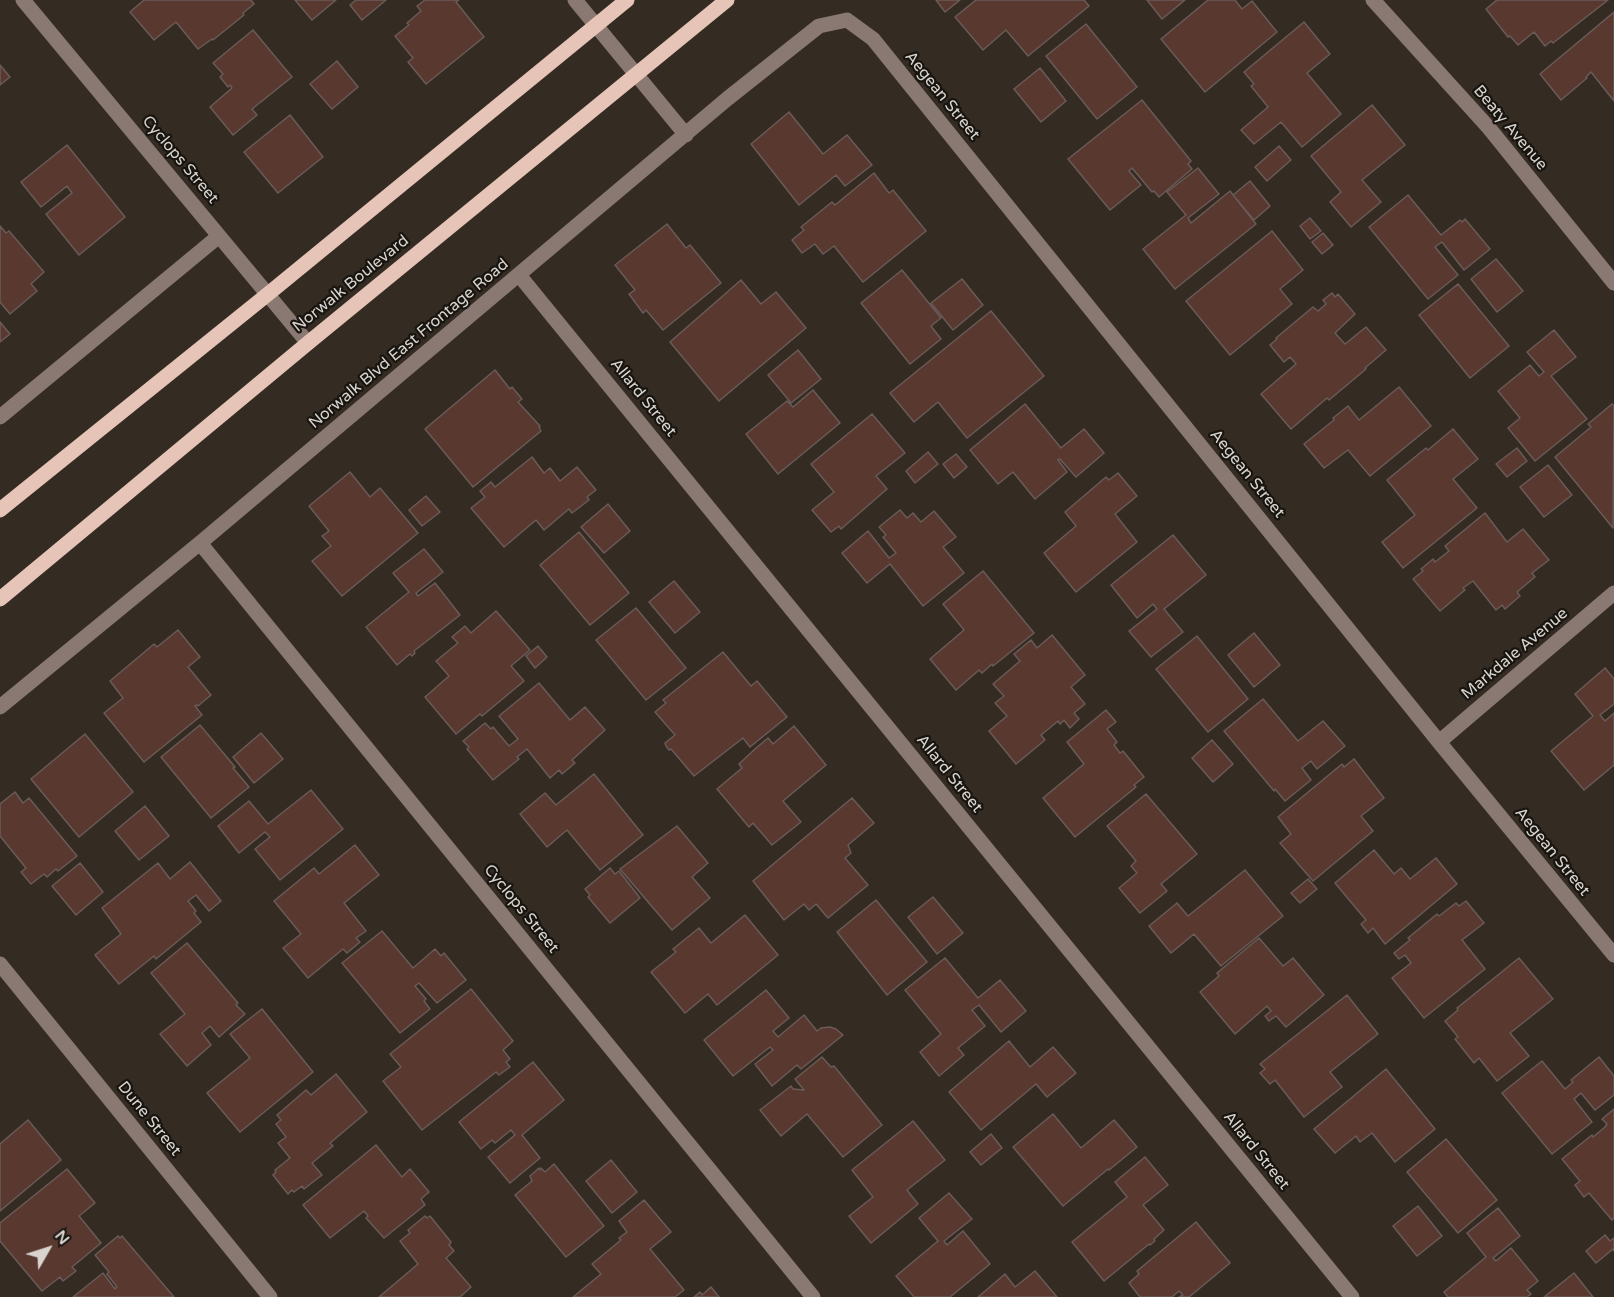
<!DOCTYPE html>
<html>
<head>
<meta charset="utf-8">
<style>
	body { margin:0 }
	#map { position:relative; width:1614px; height:1297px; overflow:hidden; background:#342b22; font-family:"Varela Round",sans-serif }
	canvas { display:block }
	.north { position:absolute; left:18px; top:1219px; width:60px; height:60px; -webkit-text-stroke:4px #181510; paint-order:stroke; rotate:51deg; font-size:16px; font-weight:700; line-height:24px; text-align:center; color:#d9d4ce }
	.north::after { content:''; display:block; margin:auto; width:21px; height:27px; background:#d9d4ce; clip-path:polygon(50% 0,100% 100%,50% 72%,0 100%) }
</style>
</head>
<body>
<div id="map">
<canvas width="1614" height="1297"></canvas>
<div class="north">N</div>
</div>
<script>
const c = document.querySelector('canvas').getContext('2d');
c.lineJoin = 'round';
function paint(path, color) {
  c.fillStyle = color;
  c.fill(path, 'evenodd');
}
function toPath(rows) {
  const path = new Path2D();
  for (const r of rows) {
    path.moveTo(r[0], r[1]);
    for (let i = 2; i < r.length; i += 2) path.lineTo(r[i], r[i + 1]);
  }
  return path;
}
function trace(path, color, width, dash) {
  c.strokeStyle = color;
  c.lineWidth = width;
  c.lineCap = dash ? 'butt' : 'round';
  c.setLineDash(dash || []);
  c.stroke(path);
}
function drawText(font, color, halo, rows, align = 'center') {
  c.font = font + ' "Varela Round",sans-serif';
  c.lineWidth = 4.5;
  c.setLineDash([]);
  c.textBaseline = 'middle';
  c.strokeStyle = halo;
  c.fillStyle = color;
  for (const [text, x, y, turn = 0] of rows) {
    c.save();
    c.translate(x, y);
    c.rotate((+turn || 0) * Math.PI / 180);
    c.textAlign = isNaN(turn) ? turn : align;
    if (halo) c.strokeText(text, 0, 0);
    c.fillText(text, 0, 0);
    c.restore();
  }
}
const building = toPath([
	[144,0,251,0,254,4,243,13,244,15,213,40,212,39,198,49,176,22,154,40,130,12,144,0],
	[295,0,336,0,312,20,295,0],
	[356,0,386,0,362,20,350,5,356,0],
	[425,0,459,0,456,2,484,37,426,84,408,62,413,58,395,36,409,25,407,23,421,11,417,6,425,0],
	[936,0,960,0,945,12,936,0],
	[976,0,1084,0,1089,6,1028,56,1006,30,983,50,955,17,976,0],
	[1147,0,1185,0,1162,19,1147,0],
	[1208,0,1235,0,1242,9,1252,1,1277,32,1205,92,1161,39,1208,0],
	[1497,0,1608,0,1553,43,1551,41,1545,46,1534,32,1518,45,1510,36,1508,37,1486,9,1497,0],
	[1614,12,1614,101,1591,72,1586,77,1587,78,1561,100,1540,74,1614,12],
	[1304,22,1330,54,1307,73,1341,114,1302,147,1281,122,1254,144,1241,130,1268,107,1251,86,1254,84,1244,72,1304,22],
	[1086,24,1137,87,1097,119,1046,56,1086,24],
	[253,30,292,77,252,109,257,115,233,135,210,107,232,88,230,85,228,87,220,77,223,74,213,63,253,30],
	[337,61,358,87,332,109,310,84,337,61],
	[0,65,10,77,0,85,0,65],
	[1040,68,1066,101,1041,122,1014,89,1040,68],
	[1142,100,1191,161,1188,164,1192,169,1159,197,1154,191,1152,192,1132,168,1129,171,1141,185,1110,210,1068,159,1142,100],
	[1372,105,1405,145,1362,180,1381,202,1351,227,1330,202,1341,192,1311,156,1372,105],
	[789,112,823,154,847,135,872,165,845,186,836,175,799,205,751,144,789,112],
	[290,115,323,157,278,193,244,152,290,115],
	[67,145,125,217,79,255,46,214,72,193,67,186,41,207,21,182,67,145],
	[1279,146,1291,160,1267,181,1255,167,1279,146],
	[1198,168,1219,194,1188,218,1191,223,1230,191,1256,224,1175,289,1143,249,1186,215,1167,192,1198,168],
	[874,173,889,193,893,190,926,231,863,282,834,246,823,254,815,244,802,253,792,240,804,230,801,227,832,202,835,205,874,173],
	[1250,181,1270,206,1254,220,1233,195,1250,181],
	[1408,195,1441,235,1460,220,1462,222,1465,219,1490,249,1464,270,1442,242,1435,247,1458,275,1428,299,1369,227,1408,195],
	[1310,218,1321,231,1310,239,1300,226,1310,218],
	[667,224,686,248,690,245,721,283,663,330,646,310,643,313,629,294,635,290,615,265,667,224],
	[0,226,6,233,9,231,44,272,31,284,37,291,10,314,0,302,0,226],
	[1272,231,1303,270,1280,289,1292,304,1230,355,1186,301,1272,231],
	[1323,233,1333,245,1322,254,1312,242,1323,233],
	[1496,259,1523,291,1497,312,1471,279,1496,259],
	[902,270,941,318,931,326,941,339,910,364,861,303,902,270],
	[962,279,983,305,953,330,931,303,962,279],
	[741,280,761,304,776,292,806,328,719,401,670,342,741,280],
	[1458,284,1509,346,1470,378,1419,315,1458,284],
	[1332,293,1335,297,1338,294,1355,314,1335,333,1345,344,1366,327,1386,350,1365,368,1366,369,1329,400,1327,398,1291,429,1261,394,1296,364,1290,357,1284,362,1270,345,1277,339,1276,338,1313,307,1318,311,1326,304,1323,300,1332,293],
	[991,311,1044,376,967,438,938,402,914,422,890,393,991,311],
	[0,322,10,334,0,342,0,322],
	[1554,330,1576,357,1551,376,1587,419,1535,461,1508,428,1520,418,1498,391,1530,365,1539,376,1544,372,1527,352,1554,330],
	[798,350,821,379,791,403,768,375,798,350],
	[495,370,510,389,512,387,522,399,518,402,540,426,539,427,541,431,473,487,425,429,495,370],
	[1399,387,1431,426,1370,476,1348,450,1324,468,1304,444,1334,420,1333,418,1348,406,1359,420,1399,387],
	[813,390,840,423,778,474,746,434,787,401,793,407,813,390],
	[1025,404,1061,448,1084,429,1104,453,1076,477,1060,459,1058,460,1067,472,1035,499,1013,472,998,484,970,450,1025,404],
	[1612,404,1614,406,1613,528,1555,457,1591,427,1588,424,1612,404],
	[872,414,905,453,876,476,887,489,841,529,839,526,831,532,812,510,834,492,811,464,872,414],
	[1453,429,1478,459,1453,479,1477,508,1403,568,1382,542,1415,515,1387,480,1426,448,1428,450,1453,429],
	[1517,448,1527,461,1507,477,1496,464,1517,448],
	[928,452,938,464,915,483,906,471,928,452],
	[956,454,967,467,954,478,943,464,956,454],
	[532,457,544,473,550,468,560,481,577,467,596,490,587,497,589,500,572,513,569,509,544,530,536,520,504,547,471,508,485,497,480,491,491,482,495,487,532,457],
	[1548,465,1572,495,1544,517,1520,487,1548,465],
	[350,472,370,497,380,488,418,533,342,596,312,561,331,546,322,536,329,531,309,506,350,472],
	[1118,473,1137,496,1115,514,1137,542,1076,592,1044,553,1076,526,1065,512,1106,477,1109,480,1118,473],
	[426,496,440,512,422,526,409,510,426,496],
	[608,504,630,531,604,553,581,527,608,504],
	[900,510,907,518,913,513,921,522,934,511,956,537,943,547,964,573,923,606,890,564,867,583,842,553,868,531,889,558,896,553,883,537,886,535,879,527,900,510],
	[1485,513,1507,542,1523,529,1549,560,1532,573,1535,577,1517,592,1520,596,1505,609,1502,605,1496,610,1473,581,1463,588,1465,590,1440,611,1413,579,1423,571,1421,569,1433,559,1435,562,1449,551,1445,546,1485,513],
	[579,532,629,593,590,625,540,565,579,532],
	[1173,535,1206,575,1164,609,1183,632,1151,657,1129,631,1157,609,1153,604,1137,618,1111,585,1173,535],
	[424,549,443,572,416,593,418,596,435,583,460,615,414,651,415,653,412,656,410,654,397,665,366,627,409,592,393,573,424,549],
	[983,571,1034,633,993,666,992,664,982,673,979,670,956,690,930,659,964,630,943,604,983,571],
	[674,581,700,612,675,633,649,602,674,581],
	[636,608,686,668,646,700,596,640,636,608],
	[496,611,530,650,511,666,524,681,482,716,480,714,456,734,425,697,449,676,436,661,458,643,452,637,465,626,471,633,496,611],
	[178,630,200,657,188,667,211,695,198,706,197,705,195,706,202,715,144,762,104,713,123,698,110,681,154,644,157,647,178,630],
	[1254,633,1280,665,1254,687,1228,655,1254,633],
	[1052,635,1085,675,1071,687,1085,704,1074,713,1079,719,1070,728,1064,720,1060,724,1058,721,1041,735,1045,740,1016,764,989,731,1007,716,995,703,1004,696,993,684,1020,661,1014,654,1031,640,1037,648,1052,635],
	[1197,636,1248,699,1208,732,1156,669,1197,636],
	[538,646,547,657,535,668,526,656,538,646],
	[723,652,751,686,757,681,787,717,750,747,743,738,694,776,671,749,669,750,666,746,665,743,675,735,655,712,666,703,663,700,723,652],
	[1605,668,1614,679,1614,704,1600,715,1605,721,1614,713,1614,765,1584,790,1551,751,1593,716,1575,694,1605,668],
	[539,683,570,720,585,707,605,730,572,760,575,763,562,774,559,770,550,778,527,749,517,757,519,759,493,780,467,749,469,747,463,741,485,723,491,729,493,727,509,746,518,739,499,716,539,683],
	[1263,699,1298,741,1323,721,1345,746,1317,769,1311,761,1302,768,1311,780,1285,801,1275,789,1274,791,1224,731,1263,699],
	[1106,710,1116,722,1107,729,1117,742,1114,745,1120,753,1123,751,1144,777,1134,785,1136,787,1075,837,1043,798,1084,764,1067,742,1106,710],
	[200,725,235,767,233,768,249,787,211,818,161,757,200,725],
	[794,726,826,765,783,801,801,822,772,845,753,823,749,827,717,789,742,768,739,764,755,749,768,738,773,744,794,726],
	[261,733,283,759,254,783,233,757,261,733],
	[85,734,133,792,79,837,31,779,85,734],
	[1212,740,1233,764,1213,782,1192,758,1212,740],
	[1354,759,1384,798,1361,816,1373,831,1313,881,1280,843,1291,834,1278,817,1342,764,1344,767,1354,759],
	[594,774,643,835,600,870,567,830,547,847,520,814,545,793,556,805,594,774],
	[311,790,343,829,280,880,255,849,270,837,265,832,239,853,218,826,249,801,268,824,311,790],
	[15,792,23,803,29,798,77,856,58,871,56,869,47,877,44,874,31,884,21,872,26,868,0,836,0,804,15,792],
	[1146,794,1197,854,1161,884,1167,891,1140,913,1119,888,1137,873,1131,866,1136,861,1107,826,1146,794],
	[852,798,874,823,848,845,851,853,845,858,868,885,828,918,816,904,809,910,804,904,784,920,753,881,852,798],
	[145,806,169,836,139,860,115,831,145,806],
	[677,826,708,863,692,877,710,898,672,930,620,869,677,826],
	[355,845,379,875,344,903,366,931,356,938,360,942,347,953,343,949,308,978,283,948,301,934,274,901,314,868,319,874,355,845],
	[1374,850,1394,874,1401,868,1410,879,1436,858,1457,884,1385,944,1373,928,1368,933,1361,924,1366,920,1335,883,1374,850],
	[190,862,221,901,209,911,196,895,188,901,196,911,194,913,201,922,156,959,154,956,119,984,95,955,121,934,102,908,158,863,170,879,190,862],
	[80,863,103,892,76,915,52,886,80,863],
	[610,868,615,874,619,871,640,898,610,923,588,897,590,895,585,889,610,868],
	[1245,870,1283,916,1221,966,1194,934,1171,953,1149,926,1177,903,1188,916,1245,870],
	[1308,879,1317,889,1300,903,1291,893,1308,879],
	[933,897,963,933,937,954,908,917,933,897],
	[876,900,927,962,887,995,837,932,876,900],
	[1466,901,1484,923,1462,940,1485,969,1424,1018,1392,978,1411,963,1405,955,1399,959,1394,953,1410,940,1408,938,1437,914,1439,916,1456,903,1459,906,1466,901],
	[745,915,778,955,717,1005,708,994,685,1013,651,972,676,952,673,949,699,928,711,943,745,915],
	[382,931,413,968,435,949,441,956,444,953,466,980,437,1003,419,983,415,986,426,999,424,1001,430,1009,400,1033,342,963,382,931],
	[1259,938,1283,966,1293,958,1324,995,1286,1027,1276,1016,1269,1021,1265,1016,1271,1011,1267,1006,1235,1034,1200,992,1219,976,1217,973,1259,938],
	[187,943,238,1003,236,1005,245,1014,219,1037,210,1026,202,1033,211,1045,187,1066,160,1034,185,1014,151,973,187,943],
	[945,958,978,998,1000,980,1026,1011,1001,1032,979,1005,972,1010,985,1026,958,1048,964,1055,939,1076,920,1052,941,1034,905,990,945,958],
	[1519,958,1553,999,1510,1033,1529,1056,1497,1081,1479,1058,1474,1063,1455,1039,1458,1037,1445,1021,1458,1010,1457,1008,1519,958],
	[471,989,513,1041,503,1050,510,1059,506,1062,510,1067,499,1075,496,1072,422,1130,383,1081,401,1067,390,1054,471,989],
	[766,990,789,1018,773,1031,778,1037,804,1015,817,1031,821,1028,830,1027,836,1029,843,1035,801,1069,797,1065,772,1086,755,1064,773,1050,770,1047,733,1076,704,1040,766,990],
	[1347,995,1378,1034,1330,1072,1342,1087,1304,1117,1275,1080,1270,1084,1260,1073,1265,1069,1260,1064,1347,995],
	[262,1009,313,1072,240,1132,207,1093,250,1058,230,1034,262,1009],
	[1009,1041,1030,1067,1053,1047,1076,1073,1047,1097,1036,1084,981,1130,949,1092,1009,1041],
	[822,1057,831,1067,834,1066,882,1125,843,1157,807,1114,781,1136,760,1110,791,1086,793,1089,804,1090,795,1079,822,1057],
	[1599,1057,1614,1076,1614,1095,1595,1110,1581,1093,1574,1099,1592,1122,1552,1154,1502,1093,1542,1061,1565,1089,1573,1082,1571,1080,1599,1057],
	[533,1062,564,1100,522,1135,540,1158,510,1183,488,1157,515,1135,511,1130,495,1143,492,1140,481,1149,459,1122,533,1062],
	[1386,1069,1435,1129,1395,1162,1372,1133,1360,1142,1356,1136,1335,1153,1314,1129,1386,1069],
	[336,1074,367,1112,330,1143,333,1146,312,1163,322,1175,304,1189,302,1186,294,1192,292,1190,288,1194,273,1175,276,1172,275,1170,290,1158,278,1143,286,1137,276,1124,281,1120,277,1115,306,1090,311,1095,336,1074],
	[1614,1109,1614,1218,1612,1220,1589,1193,1584,1197,1575,1185,1580,1181,1562,1159,1592,1135,1593,1137,1605,1127,1607,1124,1602,1119,1614,1109],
	[1053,1114,1081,1148,1114,1120,1137,1147,1109,1170,1108,1169,1063,1206,1013,1147,1053,1114],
	[28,1120,61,1160,0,1211,0,1144,28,1120],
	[913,1121,945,1160,907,1190,918,1204,871,1243,849,1216,873,1197,852,1170,913,1121],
	[991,1134,1002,1148,981,1165,970,1152,991,1134],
	[1446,1139,1497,1200,1458,1233,1407,1172,1446,1139],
	[376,1145,402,1177,410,1169,429,1192,421,1199,425,1205,384,1238,366,1218,368,1216,364,1211,330,1238,303,1205,376,1145],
	[1145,1157,1168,1185,1143,1205,1164,1230,1154,1239,1155,1241,1150,1245,1149,1244,1104,1281,1072,1242,1127,1197,1115,1182,1145,1157],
	[611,1160,637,1192,612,1213,586,1181,611,1160],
	[554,1164,604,1226,566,1257,515,1195,532,1181,530,1176,539,1168,540,1170,541,1168,545,1172,554,1164],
	[67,1169,95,1203,79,1216,101,1243,72,1267,76,1271,63,1281,60,1277,42,1291,0,1241,0,1223,67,1169],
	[949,1193,972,1219,944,1241,947,1245,963,1231,990,1264,950,1297,914,1297,896,1276,938,1241,919,1218,949,1193],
	[644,1200,671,1232,650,1249,684,1290,675,1297,573,1297,601,1274,592,1264,621,1240,619,1238,627,1232,619,1221,644,1200],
	[1418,1206,1442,1236,1417,1256,1393,1226,1418,1206],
	[1498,1208,1520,1236,1493,1258,1496,1261,1511,1248,1538,1281,1527,1290,1531,1294,1527,1297,1448,1297,1444,1292,1486,1257,1467,1233,1498,1208],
	[425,1216,427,1218,430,1216,451,1242,449,1245,454,1251,446,1258,471,1287,460,1297,379,1297,418,1264,400,1241,410,1233,408,1230,425,1216],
	[1196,1222,1230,1263,1189,1297,1179,1297,1183,1295,1179,1291,1172,1297,1140,1297,1129,1283,1139,1274,1137,1271,1196,1222],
	[1605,1235,1610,1241,1614,1238,1614,1251,1613,1249,1596,1263,1586,1251,1605,1235],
	[118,1236,120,1238,122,1236,174,1297,73,1297,103,1273,115,1289,117,1287,107,1274,109,1272,95,1255,118,1236],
	[1035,1271,1057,1297,978,1297,1005,1274,1015,1287,1035,1271],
	[1574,1273,1593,1297,1544,1297,1574,1273],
	[711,1287,719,1297,694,1297,700,1292,702,1295,711,1287]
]);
paint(building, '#593830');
trace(building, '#6a5b58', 1.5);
trace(toPath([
	[23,0,308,343],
	[575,0,686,135],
	[1373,0,1489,128,1614,283],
	[519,275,1352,1297],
	[0,417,219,236],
	[200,543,813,1297],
	[0,707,200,543,727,99,819,26,847,20,873,39,1439,742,1614,955],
	[1439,742,1614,593],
	[0,964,270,1297]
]), '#897972', 15);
trace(toPath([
	[0,510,268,294,627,0],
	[0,599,308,343,727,0]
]), '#e6c4b7', 15);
drawText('16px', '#d9d4ce', '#181510', [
	["Aegean Street",942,96,51],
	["Beaty Avenue",1510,128,50],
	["Cyclops Street",180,160,50],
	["Norwalk Boulevard",351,284,-39],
	["Norwalk Blvd East Frontage Road",409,344,-40],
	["Allard Street",643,398,51],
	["Aegean Street",1247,474,51],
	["Markdale Avenue",1515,654,-40],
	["Allard Street",949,774,51],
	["Aegean Street",1552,852,51],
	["Cyclops Street",521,909,51],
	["Dune Street",149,1119,51],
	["Allard Street",1256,1151,51]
]);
</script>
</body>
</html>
